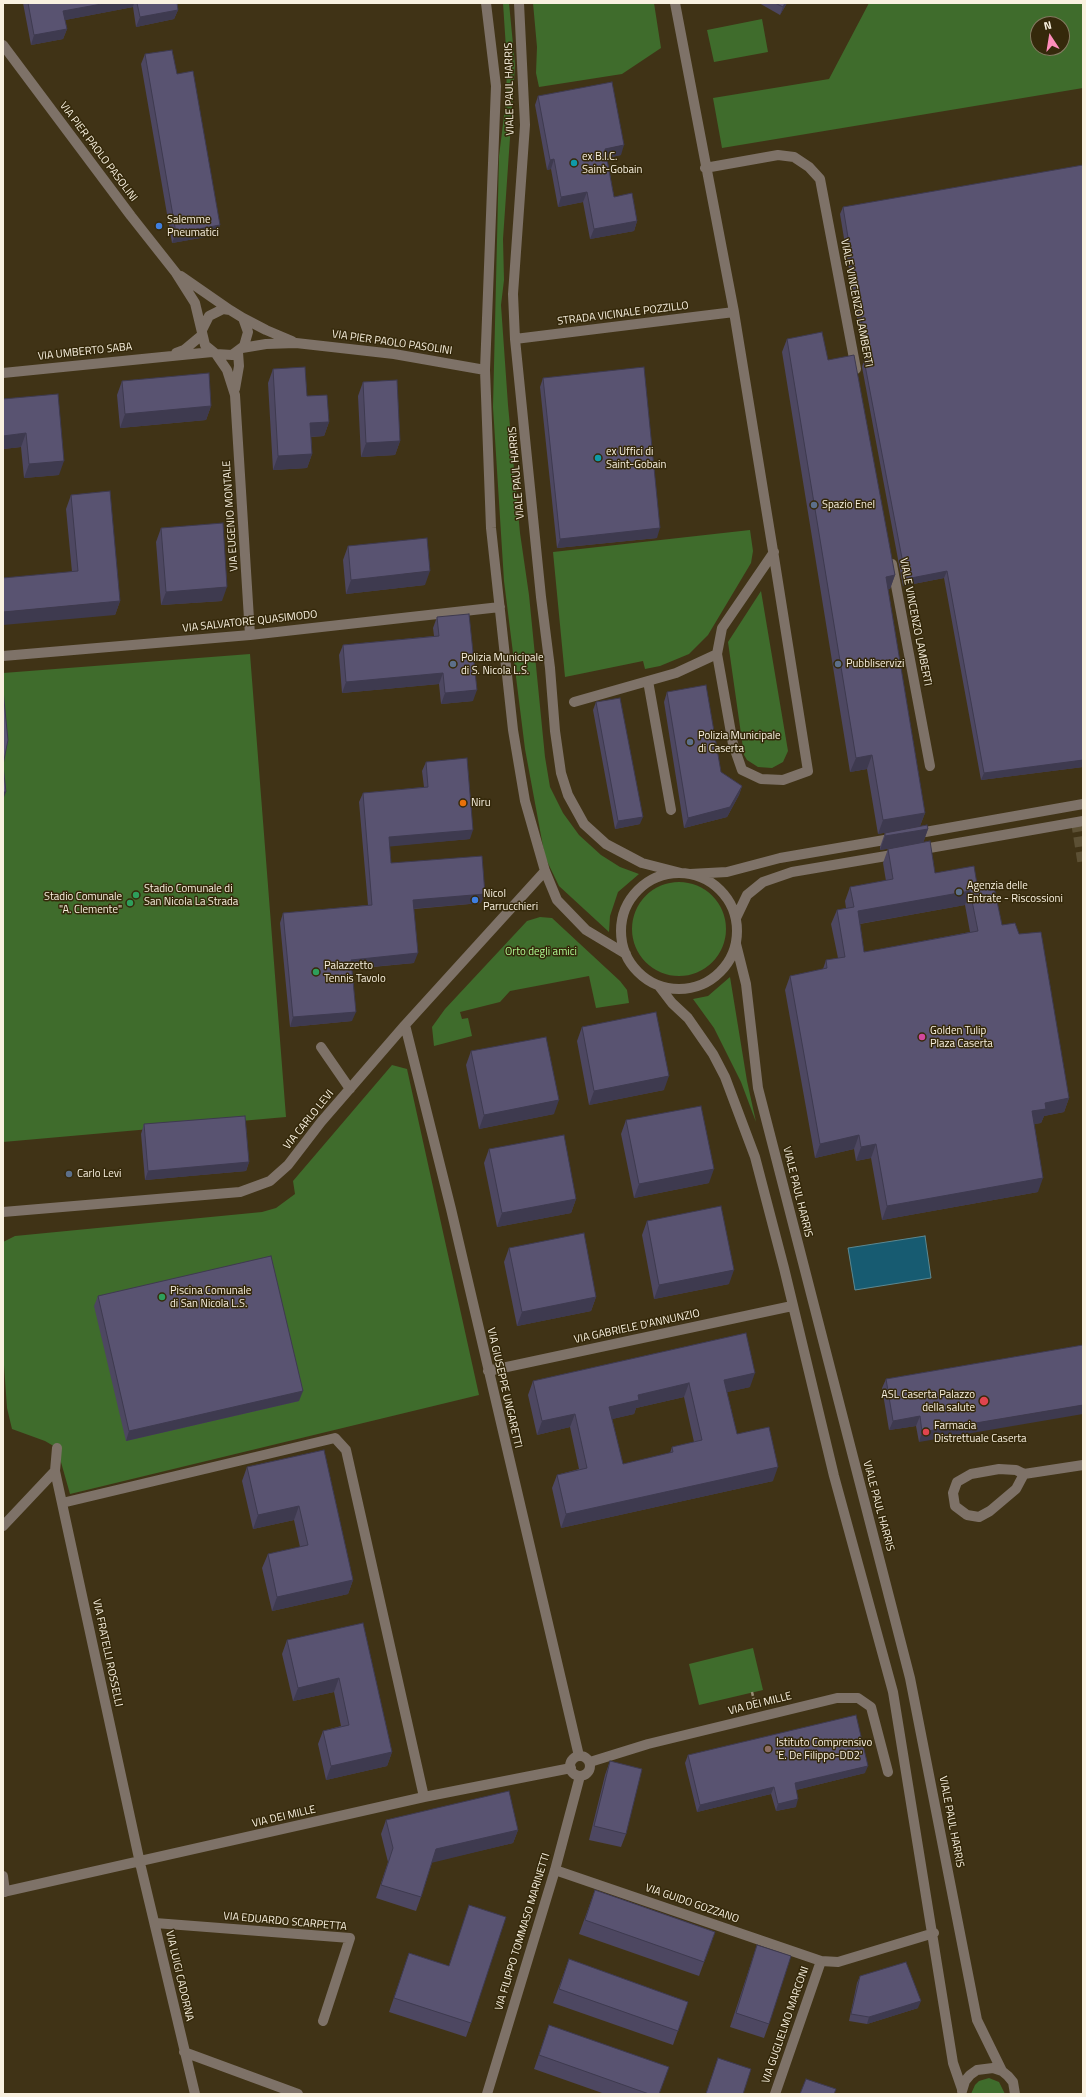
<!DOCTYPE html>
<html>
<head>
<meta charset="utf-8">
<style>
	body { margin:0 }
	#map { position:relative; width:1086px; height:2097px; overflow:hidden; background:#403316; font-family:"Titillium Web",sans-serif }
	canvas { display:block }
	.frame { position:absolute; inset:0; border:4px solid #f9f1e0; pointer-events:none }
	.north { position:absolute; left:1030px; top:16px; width:40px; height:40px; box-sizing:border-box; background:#35290b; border:1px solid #837960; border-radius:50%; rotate:348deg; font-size:11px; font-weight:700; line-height:16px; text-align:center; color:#f9f1e0 }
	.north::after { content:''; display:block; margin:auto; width:14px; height:18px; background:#fe8ebb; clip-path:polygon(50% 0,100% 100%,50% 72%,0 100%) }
</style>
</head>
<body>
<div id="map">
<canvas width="1086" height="2097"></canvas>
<div class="frame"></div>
<div class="north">N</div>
</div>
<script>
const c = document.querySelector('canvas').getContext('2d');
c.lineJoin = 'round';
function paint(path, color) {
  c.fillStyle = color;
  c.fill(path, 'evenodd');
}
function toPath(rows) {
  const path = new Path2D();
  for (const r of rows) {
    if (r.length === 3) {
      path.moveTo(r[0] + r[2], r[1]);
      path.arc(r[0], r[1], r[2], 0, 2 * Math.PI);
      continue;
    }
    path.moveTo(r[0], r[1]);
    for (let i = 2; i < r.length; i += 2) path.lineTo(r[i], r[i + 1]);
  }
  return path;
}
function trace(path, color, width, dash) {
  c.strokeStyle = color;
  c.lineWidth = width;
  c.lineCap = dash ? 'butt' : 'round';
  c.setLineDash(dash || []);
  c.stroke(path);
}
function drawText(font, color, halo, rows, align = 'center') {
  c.font = font + ' "Titillium Web",sans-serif';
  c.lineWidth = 3;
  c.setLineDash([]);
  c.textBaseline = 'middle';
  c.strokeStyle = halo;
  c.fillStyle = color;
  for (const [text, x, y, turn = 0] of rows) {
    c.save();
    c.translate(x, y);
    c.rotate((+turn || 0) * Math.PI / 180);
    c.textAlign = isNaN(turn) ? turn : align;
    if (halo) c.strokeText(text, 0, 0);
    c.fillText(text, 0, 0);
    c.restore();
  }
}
paint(toPath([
	[503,3,509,3,515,65,503,239,504,280,501,305,508,405,520,533,529,595,545,757,550,787,563,813,579,835,601,855,620,867,639,874,618,892,610,916,609,932,559,886,545,857,525,749,504,581,493,407,499,156,506,100,507,64],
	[533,3,654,3,661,48,622,74,539,87,536,73,537,47],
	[869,3,1083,3,1083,88,722,148,713,98,829,79],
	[1038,24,1062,24,1062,48,1038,48],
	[762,19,768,52,714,62,707,30],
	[750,530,753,551,751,563,708,635,689,654,660,666,645,669,643,661,565,677,553,552],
	[761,591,788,751,783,762,772,768,758,767,747,760,744,755,728,642],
	[250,654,286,1117,3,1142,3,673],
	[679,929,47],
	[540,917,552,918,620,981,627,990,629,1003,596,1008,589,976,510,991,500,1002,460,1012,462,1019,468,1018,472,1036,434,1046,432,1027,445,1009,527,921],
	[730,977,747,1081,756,1122,741,1082,714,1028,693,999,708,996],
	[392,1065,407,1069,479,1395,70,1494,57,1448,45,1441,12,1429,7,1408,3,1351,3,1242,15,1236,262,1212,276,1208,295,1194,293,1181],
	[753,1648,763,1690,699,1705,689,1664],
	[989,2078,999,2082,1005,2094,971,2094,975,2085,979,2081]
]), '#3f6c2c');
const water = toPath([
	[925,1236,931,1278,855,1290,848,1248,925,1236]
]);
paint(water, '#175b71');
trace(water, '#5b8892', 1);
trace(toPath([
	[1076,822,1083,866]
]), '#5c5034', 10, [10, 5]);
trace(toPath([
	[752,1692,755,1705]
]), '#998f77', 2.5, [4, 2]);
trace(toPath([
	[486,3,496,86,485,370,491,528,513,730,525,801,545,871,557,900,586,930,626,954],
	[519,3,525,125,513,294,515,339,541,597,550,668,555,731,561,773,568,795,584,824,606,844,642,863,681,873],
	[675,3,734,312,774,557,808,771,783,780,761,779,742,770,733,744,717,654,722,628,774,552],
	[3,45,131,216,176,273,195,303,205,345,216,354,232,355,244,346,248,332,243,318,230,310,223,309,209,316,202,330],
	[705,168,778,155,794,157,809,167,820,179,856,369],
	[181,276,230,310],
	[243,318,266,330,292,341],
	[515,339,734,312],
	[242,348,266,344,296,343,394,354,485,370],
	[176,353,184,350,202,335],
	[216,354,227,370,235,395,250,635],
	[3,373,212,352],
	[235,389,239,366,238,352],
	[892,564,930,766],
	[3,656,250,635,500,607],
	[648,681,671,810],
	[574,702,676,673,717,654],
	[914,834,1083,804],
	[918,850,1083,821],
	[679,931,58],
	[690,874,727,872,780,858,896,838],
	[736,918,747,895,763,882,792,872,898,854],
	[736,944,746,984,758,1088,910,1678,977,2020,1002,2071],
	[659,986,672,1003,688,1018,713,1054,725,1077,755,1157,784,1268,834,1476,893,1692,953,2063,962,2089],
	[405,1025,451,1209,579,1756],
	[321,1047,350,1089],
	[3,1212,240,1192,270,1181,288,1165,321,1122,405,1025,545,871],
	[488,1371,792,1306],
	[57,1448,55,1471,140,1863,195,2094],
	[1024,1474,1016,1489,990,1511,979,1517,967,1515,955,1506,953,1493,957,1482,971,1474,999,1469,1016,1470,1024,1474,1083,1465],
	[62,1503,335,1438,346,1450,424,1797],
	[3,1526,55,1471],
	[580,1766,10],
	[590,1762,648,1744,837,1698,858,1698,871,1707,888,1772],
	[555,1870,821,1961,838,1962,934,1933],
	[3,1876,5,1892],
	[3,1892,424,1797,571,1768],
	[155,1923,350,1938,323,2021],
	[184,2052,298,2094],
	[962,2091,965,2081,970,2075,977,2070,993,2068,1002,2071,1008,2076,1013,2082,1015,2094],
	[487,2094,555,1870,580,1776],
	[775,2094,821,1961]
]), '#7e7268', 10);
paint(toPath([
	[23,3,177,3,178,10,174,19,136,27,133,7,65,20,67,29,63,39,31,45],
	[759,3,787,3,780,15],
	[145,54,177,74,217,235,172,243,141,64],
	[538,96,621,155,607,158,614,197,637,221,634,231,590,239,583,202,558,207,551,169,547,170,535,105],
	[843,207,1083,767,981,780,944,578,903,586,862,367,864,360,840,214],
	[787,339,828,360,895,575,890,589,888,589,925,813,920,826,878,834,867,769,850,772,782,352],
	[273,369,307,396,329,422,324,436,311,437,312,454,307,468,273,470,268,383],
	[543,378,657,538,557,548,540,387],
	[122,381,211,406,206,420,120,428,117,395],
	[363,382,400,441,395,455,361,457,358,396],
	[3,399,59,475,24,478,21,447,3,449],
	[71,495,120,601,115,615,72,572,66,509],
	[161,528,222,601,161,605,156,542],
	[348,546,425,585,346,594,343,560],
	[437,617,473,701,441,704,439,684,342,693,339,655,343,645,434,636,433,628],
	[667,692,721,772,742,786,739,795,727,817,684,828,664,702],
	[596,702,640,824,615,829,593,710],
	[426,762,470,839,389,846,391,863,481,903,414,909,414,963,352,969,352,1021,290,1027,280,923,283,913,368,905,359,802,363,793,424,787,422,771],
	[928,829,923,843,880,850,880,847,885,833],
	[888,849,935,873,977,884,1002,925,1069,1098,1064,1112,1044,1116,1041,1123,1034,1124,1038,1192,882,1220,871,1158,856,1161,854,1149,815,1158,785,990,790,976,823,969,826,960,838,958,831,924,837,910,846,908,845,901,850,887,886,881,883,863],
	[965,905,970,932,864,952,860,924],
	[582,1027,664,1090,589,1105,577,1041],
	[471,1051,554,1114,479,1129,466,1065],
	[626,1120,709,1183,634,1198,621,1134],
	[144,1124,249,1162,246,1171,145,1180,141,1134],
	[489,1149,576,1199,571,1213,497,1227,484,1163],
	[647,1221,729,1284,654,1299,642,1235],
	[509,1248,596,1297,591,1311,517,1326,504,1262],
	[98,1296,299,1401,126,1441,94,1306],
	[746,1333,750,1387,727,1392,737,1434,773,1481,561,1528,552,1488,557,1475,579,1469,570,1427,537,1435,528,1395,533,1381],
	[684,1397,694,1442,672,1447,670,1453,623,1464,612,1419,634,1414,636,1408],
	[1083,1345,919,1442,916,1426,889,1430,882,1388,886,1379],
	[324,1450,353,1580,348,1594,272,1611,262,1568,268,1554,300,1547,294,1520,253,1529,242,1481,247,1467],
	[363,1623,392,1752,387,1766,326,1780,318,1744,323,1731,341,1726,334,1692,293,1701,282,1654,287,1640],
	[688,1755,865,1773,796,1790,796,1807,776,1811,771,1794,697,1812,685,1763],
	[610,1761,626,1834,621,1847,589,1840,605,1775],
	[386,1820,518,1830,513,1843,432,1862,421,1897,416,1911,376,1898,388,1862,381,1834],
	[595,1890,715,1932,699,1976,579,1934],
	[469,1905,471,2023,466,2037,389,2012,409,1953,449,1966],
	[757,1945,769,2024,764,2038,730,2027],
	[569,1959,688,2002,673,2045,553,2003],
	[860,1976,918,2008,867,2024,849,2021,857,1983],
	[549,2025,659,2094,605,2094,534,2069],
	[718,2058,743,2094,706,2094]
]), '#4d4761');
paint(toPath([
	[107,3,134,3,133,7,60,21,63,11],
	[785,3,787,3,780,15,783,7],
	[178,10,174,19,136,27,140,17],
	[67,29,63,39,31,45,34,35],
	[624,145,621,155,602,159,605,149],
	[554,159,551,169,547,170,550,160],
	[587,192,583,202,558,207,561,197],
	[637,221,634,231,590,239,594,229],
	[220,225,217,235,172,243,176,233],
	[211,406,206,420,120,428,125,414],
	[329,422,324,436,305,437,310,423],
	[26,433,21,447,3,449,3,436],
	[400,441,395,455,361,457,366,443],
	[312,454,307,468,273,470,278,456],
	[64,461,59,475,24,478,29,464],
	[660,528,657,538,557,548,560,539],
	[430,571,425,585,346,594,351,580],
	[947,571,944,578,903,586,906,579],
	[895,575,890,589,881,591,886,577],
	[227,587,222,601,161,605,166,592],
	[120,601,115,615,3,625,3,612],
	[443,673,439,684,342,693,346,682],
	[477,690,473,701,441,704,445,693],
	[872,755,867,769,850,772,856,758],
	[1083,760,1083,767,981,780,984,773],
	[742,786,739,795,727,817,684,828,688,818],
	[3,792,6,792,3,800],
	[925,813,920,826,878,834,883,820],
	[643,817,640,824,615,829,618,821],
	[928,829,923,843,880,850,885,836],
	[473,830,470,839,385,847,389,837],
	[970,891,965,905,853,925,858,911],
	[485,894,481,903,409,909,413,900],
	[418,953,414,963,347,969,351,960],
	[356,1012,352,1021,290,1027,293,1017],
	[669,1076,664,1090,589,1105,594,1091],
	[1069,1098,1064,1112,1044,1116,1041,1123,1027,1125,1032,1111,1045,1103],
	[559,1100,554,1114,479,1129,484,1115],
	[859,1135,854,1149,815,1158,820,1144],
	[876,1144,871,1158,856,1161,861,1147],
	[249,1162,246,1171,145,1180,148,1171],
	[714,1169,709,1183,634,1198,639,1184],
	[1043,1178,1038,1192,882,1220,887,1206],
	[576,1199,571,1213,497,1227,502,1213],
	[734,1270,729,1284,654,1299,659,1285],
	[596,1297,591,1311,517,1326,522,1312],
	[755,1373,750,1387,719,1394,724,1380],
	[689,1383,684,1397,636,1408,634,1414,604,1421,609,1407,638,1395],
	[303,1391,299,1401,126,1441,129,1431],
	[1083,1405,1083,1414,919,1442,922,1432],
	[575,1414,570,1427,537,1435,542,1421],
	[920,1416,916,1426,889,1430,893,1421],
	[778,1467,773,1481,561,1528,566,1514],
	[299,1506,294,1520,253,1529,258,1515],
	[353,1580,348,1594,272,1611,277,1597],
	[339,1678,334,1692,293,1701,298,1688],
	[392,1752,387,1766,326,1780,331,1766],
	[868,1766,865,1773,792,1791,795,1783],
	[774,1787,771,1794,697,1812,700,1805],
	[798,1799,796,1807,776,1811,778,1804],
	[518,1830,513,1843,431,1863,436,1849],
	[921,2001,918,2008,867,2024,869,2017]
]), '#3e3a4f');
const building = toPath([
	[28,3,107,3,63,11,67,29,34,35,28,3],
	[137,3,177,3,178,10,140,17,137,3],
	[775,3,785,3,783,7,775,3],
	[172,50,177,74,193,71,220,225,176,233,145,54,172,50],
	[612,82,624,145,605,149,614,197,632,193,637,221,594,229,587,192,561,197,554,159,550,160,538,96,612,82],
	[1083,165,1083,760,984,773,947,571,906,579,864,360,868,359,843,207,1083,165],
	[822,332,828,360,854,355,895,575,886,577,925,813,883,820,872,755,856,758,787,339,822,332],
	[305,367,307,396,327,395,329,422,310,423,312,454,278,456,273,369,305,367],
	[644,367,660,528,560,539,543,378,644,367],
	[209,373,211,406,125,414,122,381,209,373],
	[397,380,400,441,366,443,363,382,397,380],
	[58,394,64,461,29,464,26,433,3,436,3,399,58,394],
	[110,491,120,601,3,612,3,578,78,571,71,495,110,491],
	[223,523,227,587,166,592,161,528,223,523],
	[427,538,430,571,351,580,348,546,427,538],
	[469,614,477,690,445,693,443,673,346,682,343,645,439,636,437,617,469,614],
	[706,685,721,772,742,786,730,807,688,818,667,692,706,685],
	[3,690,8,740,3,765,6,792,3,792,3,690],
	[620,698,643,817,618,821,596,702,620,698],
	[467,758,473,830,389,837,391,863,482,856,485,894,413,900,418,953,351,960,356,1012,293,1017,283,913,372,905,363,793,428,787,426,762,467,758],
	[927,825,928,829,885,836,885,833,927,825],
	[930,841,935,873,974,866,977,884,993,882,1002,925,1015,923,1019,934,1041,932,1069,1098,1045,1103,1046,1109,1032,1111,1043,1178,887,1206,876,1144,861,1147,859,1135,820,1144,790,976,827,968,826,960,845,957,837,910,854,907,850,887,893,879,888,849,930,841],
	[970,891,978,931,864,952,858,911,970,891],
	[656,1012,669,1076,594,1091,582,1027,656,1012],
	[546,1037,559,1100,484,1115,471,1051,546,1037],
	[701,1106,714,1169,639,1184,626,1120,701,1106],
	[245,1116,249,1162,148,1171,144,1124,245,1116],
	[564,1135,576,1199,502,1213,489,1149,564,1135],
	[721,1206,734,1270,659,1285,647,1221,721,1206],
	[584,1233,596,1297,522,1312,509,1248,584,1233],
	[271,1256,303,1391,129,1431,98,1296,271,1256],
	[746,1333,755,1373,724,1380,737,1434,769,1427,778,1467,566,1514,557,1475,587,1468,575,1414,542,1421,533,1381,746,1333],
	[689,1383,702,1440,672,1447,673,1452,623,1464,609,1407,639,1400,638,1395,689,1383],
	[1083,1345,1083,1405,922,1432,920,1416,893,1421,886,1379,1083,1345],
	[324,1450,353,1580,277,1597,268,1554,308,1545,299,1506,258,1515,247,1467,324,1450],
	[363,1623,392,1752,331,1766,323,1731,349,1725,339,1678,298,1688,287,1640,363,1623],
	[856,1715,868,1766,795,1783,798,1799,778,1804,774,1787,700,1805,688,1755,856,1715],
	[610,1761,642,1769,626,1834,594,1826,610,1761],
	[509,1791,518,1830,436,1849,421,1897,381,1885,393,1848,386,1820,509,1791],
	[595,1890,715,1932,704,1962,585,1920,595,1890],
	[469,1905,506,1917,471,2023,394,1998,409,1953,449,1966,469,1905],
	[757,1945,791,1956,769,2024,736,2013,757,1945],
	[569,1959,688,2002,678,2031,559,1989,569,1959],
	[906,1962,921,2001,869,2017,851,2014,860,1976,906,1962],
	[549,2025,669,2067,659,2094,649,2094,539,2055,549,2025],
	[718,2058,751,2069,743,2094,706,2094,718,2058],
	[806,2079,836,2089,834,2094,800,2094,806,2079]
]);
paint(building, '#595371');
trace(building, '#3e3a4f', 1);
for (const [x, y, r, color] of [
	[574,163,4,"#0f9aa8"],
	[159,226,4,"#3f7fe0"],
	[598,458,4,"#0f9aa8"],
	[814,505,4,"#5c6f8a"],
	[453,664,4,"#5c6f8a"],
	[838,664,4,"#5c6f8a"],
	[690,742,4,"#5c6f8a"],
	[463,803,4,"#e8710a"],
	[959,892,4,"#5c6f8a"],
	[136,895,4,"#2e9e5b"],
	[475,900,4,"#3f7fe0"],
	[130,903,4,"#2e9e5b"],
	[316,972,4,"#2e9e5b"],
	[922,1037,4,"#d1479c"],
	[69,1174,4,"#5c6f8a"],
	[162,1297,4,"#2e9e5b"],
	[984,1401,5,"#e0444e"],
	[926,1432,4,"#e0444e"],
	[768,1749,4,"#8d6e63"]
]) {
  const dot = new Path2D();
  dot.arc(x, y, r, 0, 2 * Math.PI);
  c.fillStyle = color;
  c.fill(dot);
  trace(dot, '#35290b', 1.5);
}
drawText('11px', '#f9f1e0', '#35290b', [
	["VIALE PAUL HARRIS",510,89,-91],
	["VIA PIER PAOLO PASOLINI",98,152,53],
	["VIALE VINCENZO LAMBERTI",856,303,79],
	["STRADA VICINALE POZZILLO",623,314,-7],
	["VIA PIER PAOLO PASOLINI",392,343,8],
	["VIA UMBERTO SABA",85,352,-6],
	["VIALE PAUL HARRIS",517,473,-95],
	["VIA EUGENIO MONTALE",231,516,-94],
	["VIA SALVATORE QUASIMODO",250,622,-6],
	["VIALE VINCENZO LAMBERTI",915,622,79],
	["VIA CARLO LEVI",309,1120,-51],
	["VIALE PAUL HARRIS",797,1192,76],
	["VIA GABRIELE D'ANNUNZIO",637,1327,-12],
	["VIA GIUSEPPE UNGARETTI",504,1388,77],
	["VIALE PAUL HARRIS",878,1506,75],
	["VIA FRATELLI ROSSELLI",107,1653,78],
	["VIA DEI MILLE",760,1704,-14],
	["VIA DEI MILLE",284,1817,-13],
	["VIALE PAUL HARRIS",951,1822,79],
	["VIA GUIDO GOZZANO",692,1904,19],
	["VIA EDUARDO SCARPETTA",285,1922,5],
	["VIA FILIPPO TOMMASO MARINETTI",523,1932,-73],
	["VIA LUIGI CADORNA",179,1976,77],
	["VIA GUGLIELMO MARCONI",786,2025,-71]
]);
drawText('11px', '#f9f1e0', '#35290b', [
	["ex B.I.C.",582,157],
	["Saint-Gobain",582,170],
	["Salemme",167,220],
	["Pneumatici",167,233],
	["ex Uffici di",606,452],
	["Saint-Gobain",606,465],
	["Spazio Enel",822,505],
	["Polizia Municipale",461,658],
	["di S. Nicola L.S.",461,671],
	["Pubbliservizi",846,664],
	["Polizia Municipale",698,736],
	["di Caserta",698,749],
	["Niru",471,803],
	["Agenzia delle",967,886],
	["Entrate - Riscossioni",967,899],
	["Stadio Comunale di",144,889],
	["San Nicola La Strada",144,902],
	["Nicol",483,894],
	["Parrucchieri",483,907],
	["Stadio Comunale",122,897,"right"],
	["\"A. Clemente\"",122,910,"right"],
	["Palazzetto",324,966],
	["Tennis Tavolo",324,979],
	["Golden Tulip",930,1031],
	["Plaza Caserta",930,1044],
	["Carlo Levi",77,1174],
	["Piscina Comunale",170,1291],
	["di San Nicola L.S.",170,1304],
	["ASL Caserta Palazzo",975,1395,"right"],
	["della salute",975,1408,"right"],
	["Farmacia",934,1426],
	["Distrettuale Caserta",934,1439],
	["Istituto Comprensivo",776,1743],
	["'E. De Filippo-DD2'",776,1756]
], 'left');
drawText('11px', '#affa92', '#35290b', [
	["Orto degli amici",541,952]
]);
</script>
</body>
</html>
